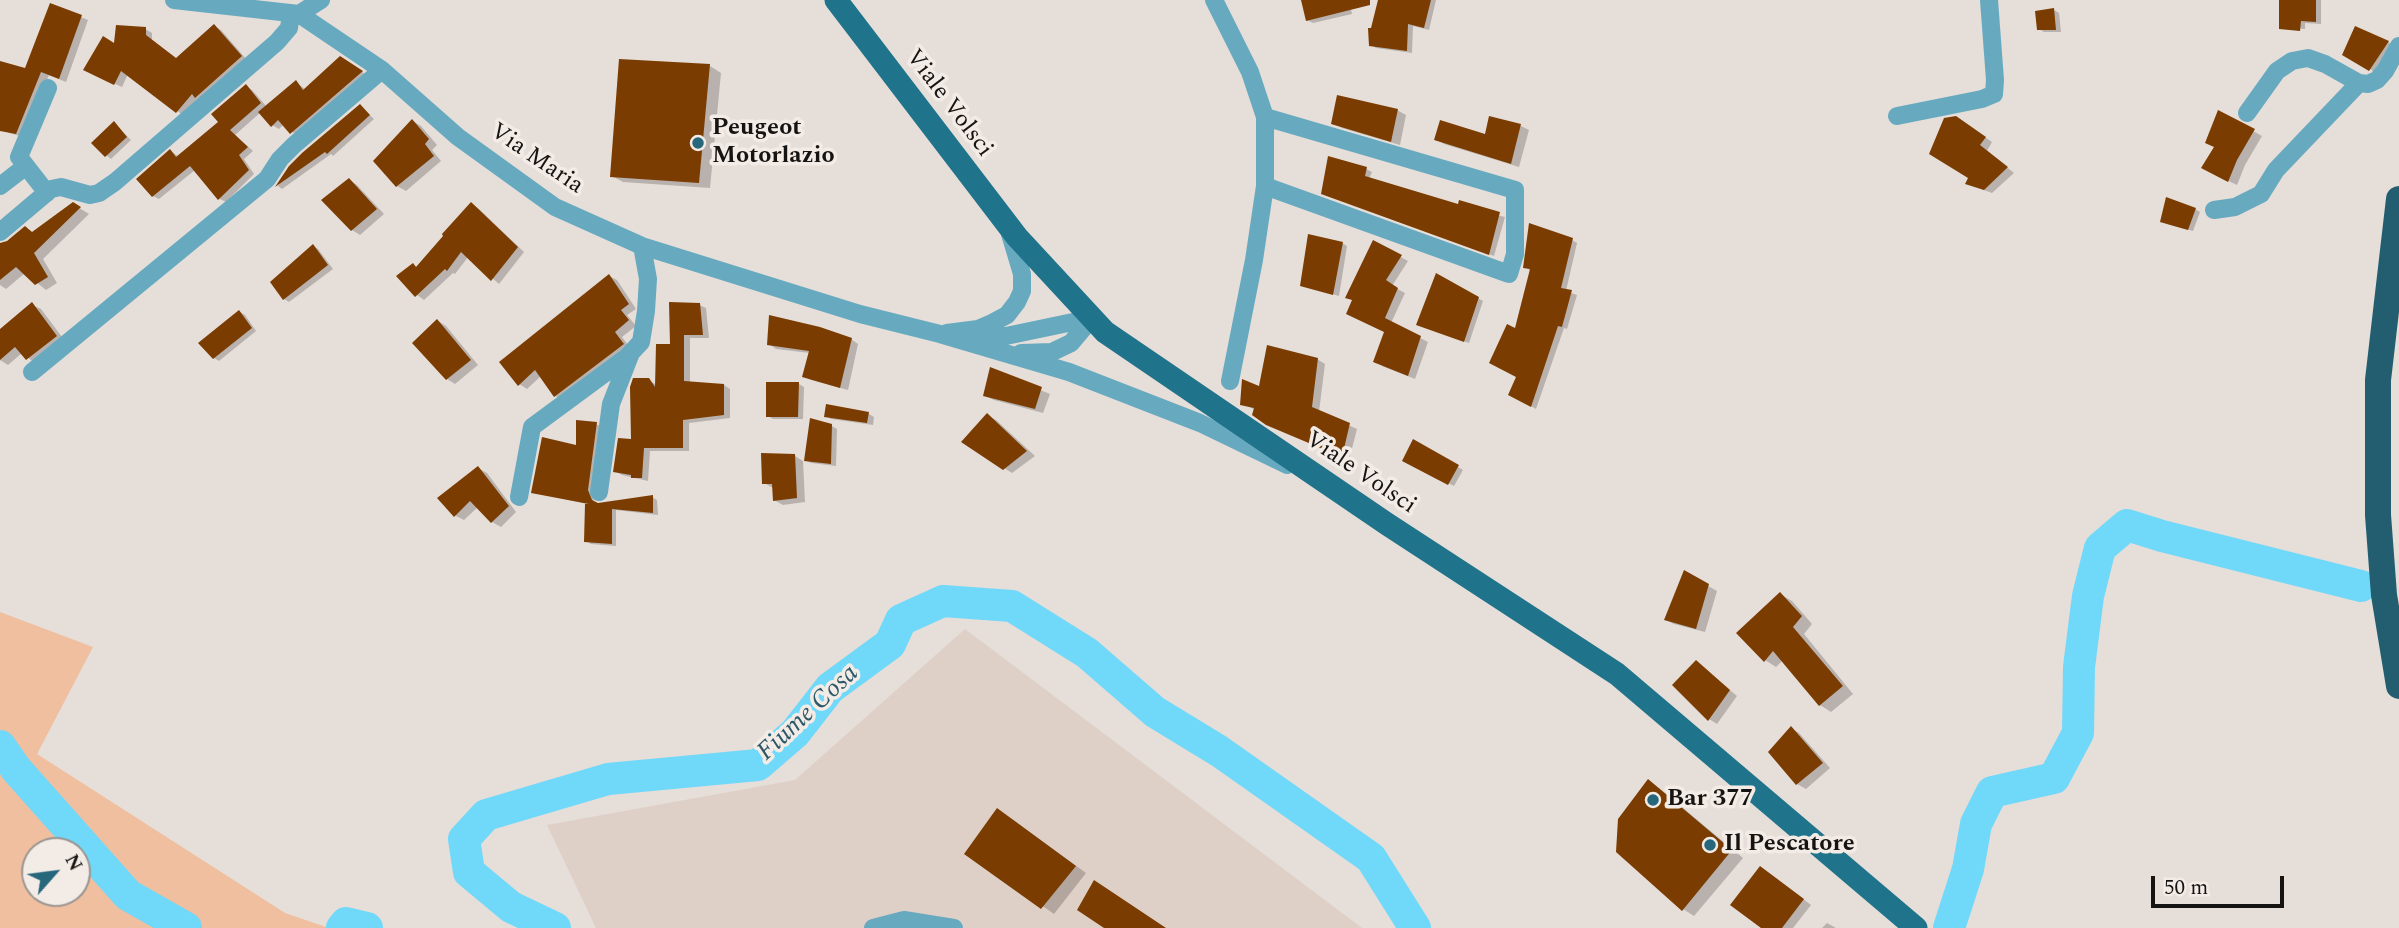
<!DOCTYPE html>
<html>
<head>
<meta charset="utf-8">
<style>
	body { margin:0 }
	#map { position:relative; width:2399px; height:928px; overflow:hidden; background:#e6ded9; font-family:Spectral,serif }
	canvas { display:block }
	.north { position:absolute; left:21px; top:837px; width:70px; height:70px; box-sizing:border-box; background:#f3ebe6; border:2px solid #9b9591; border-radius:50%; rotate:62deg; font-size:19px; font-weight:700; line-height:28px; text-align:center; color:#161412 }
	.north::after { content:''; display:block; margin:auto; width:24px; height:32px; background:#26677b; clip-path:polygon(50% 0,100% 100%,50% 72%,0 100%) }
	.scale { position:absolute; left:2151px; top:876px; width:133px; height:32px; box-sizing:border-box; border:4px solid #161412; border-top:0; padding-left:9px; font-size:21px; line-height:24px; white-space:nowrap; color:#161412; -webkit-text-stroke:5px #f3ebe6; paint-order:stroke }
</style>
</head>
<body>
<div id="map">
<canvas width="2399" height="928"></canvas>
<div class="north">N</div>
<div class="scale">50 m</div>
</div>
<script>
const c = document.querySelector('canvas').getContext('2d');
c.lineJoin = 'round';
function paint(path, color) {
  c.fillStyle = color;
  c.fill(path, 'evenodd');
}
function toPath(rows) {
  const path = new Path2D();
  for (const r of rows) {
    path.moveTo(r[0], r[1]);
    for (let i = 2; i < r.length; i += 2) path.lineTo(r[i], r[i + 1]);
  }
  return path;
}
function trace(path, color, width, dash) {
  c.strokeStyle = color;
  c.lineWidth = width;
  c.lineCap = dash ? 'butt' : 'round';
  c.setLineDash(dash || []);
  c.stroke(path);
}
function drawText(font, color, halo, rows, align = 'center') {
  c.font = font + ' Spectral,serif';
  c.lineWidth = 7;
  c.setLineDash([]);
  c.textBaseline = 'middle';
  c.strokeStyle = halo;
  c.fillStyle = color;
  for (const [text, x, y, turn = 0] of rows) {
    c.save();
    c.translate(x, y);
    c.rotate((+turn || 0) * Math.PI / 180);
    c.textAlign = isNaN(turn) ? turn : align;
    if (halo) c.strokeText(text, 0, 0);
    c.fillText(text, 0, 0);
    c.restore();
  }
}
paint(toPath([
	[965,629,1362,928,596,928,547,825,795,780]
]), '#dfd0c7');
paint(toPath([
	[0,612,93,647,37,754,285,913,329,928,0,928],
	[35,851,77,851,77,893,35,893]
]), '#efbf9f');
paint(toPath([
	[1302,0,1349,0,1352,14,1313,23,1307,20],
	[1380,0,1436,0,1429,30,1413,26,1412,53,1376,48,1371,45],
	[2281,0,2321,0,2321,24,2305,23,2305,29,2284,27],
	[51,5,88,20,66,82,49,75,24,137,9,133,0,127,0,63,26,70],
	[2054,10,2059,13,2061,32,2044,32,2039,29],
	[214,26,221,30,247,60,203,100,199,98,184,116,128,74,122,87,91,73,116,46,145,29,152,33,152,40,177,60],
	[2388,42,2393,45,2375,72,2344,55],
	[347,62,368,76,297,136,284,124,279,129,272,125,261,112,235,135,253,151,244,159,254,174,226,202,220,199,195,170,159,199,153,196,171,151,179,157,220,122,246,86,252,90,267,107,296,82,306,90],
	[710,66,721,73,710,188,623,182,612,176],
	[360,106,374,119,333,156,331,154,282,189,278,186,290,167],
	[1397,110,1406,115,1400,145,1342,128,1333,123],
	[2219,112,2262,136,2245,165,2237,185,2212,173,2217,147],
	[413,121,421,126,437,145,432,150,441,161,406,191,397,186],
	[1963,122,1992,142,1987,151,2014,173,1992,193,1967,184,1971,178],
	[114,123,131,140,111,159,106,155],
	[1521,126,1529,130,1519,167,1444,144,1436,139,1486,136],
	[1366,169,1372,172,1369,179,1460,206,1505,217,1494,256,1328,196],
	[349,180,357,185,384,214,360,235,352,230],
	[73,204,89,214,43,259,57,283,46,290,25,273,6,289,0,285,0,244,1,246,25,228,34,233],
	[472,204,479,209,524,252,499,284,468,257,455,274,453,273,424,300,417,295,413,265,418,268],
	[2195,209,2200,212,2193,231,2167,224],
	[1572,240,1577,243,1566,291,1577,295,1567,329,1564,328,1536,409,1511,395,1518,376,1516,331,1531,271,1525,267],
	[1374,242,1408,261,1392,286,1405,293,1391,323,1428,342,1415,379,1382,366,1386,332],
	[1342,243,1347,246,1339,296,1302,285],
	[313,246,318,249,333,269,289,302,284,299],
	[1437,275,1483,301,1469,343,1418,325],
	[609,276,617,280,636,309,627,315,636,326,622,337,631,349,563,400,555,396,541,376,527,389,519,384],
	[32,305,41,309,65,341,36,364,22,353,8,365,0,360,0,331],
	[699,305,706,308,709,338,690,338,690,383,724,385,730,389,730,418,689,423,689,451,650,451,648,481,622,475,615,471,633,441,648,380,657,385,672,346],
	[240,312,245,315,256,331,219,361,214,358],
	[438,321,446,326,478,365,455,384,447,379],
	[851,339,858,344,848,390,811,380,804,376,810,353,776,349,769,344],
	[1317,359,1325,364,1319,412,1357,429,1349,460,1275,428,1256,410,1242,404,1261,388],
	[992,370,1050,394,1043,413,994,400,985,396],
	[799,384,804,387,803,419,773,419,768,416],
	[869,414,874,417,873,425,831,419,826,416],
	[988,416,996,420,1035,456,1012,473,1004,468],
	[596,424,602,427,592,494,594,502,599,505,652,497,657,500,658,515,616,510,616,546,591,544,586,541,587,504,533,492,578,447],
	[832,426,837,429,836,466,811,463,806,460],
	[1414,441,1463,470,1454,486,1405,461],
	[795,456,803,461,805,502,783,505,774,500,773,488,764,483],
	[478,468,487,473,516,512,501,527,492,522,478,507,464,520,456,516,440,498],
	[1685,573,1717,591,1705,632,1674,624,1666,620],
	[1780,594,1792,601,1812,624,1804,634,1853,694,1831,712,1820,705,1783,660,1776,667,1765,660],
	[1696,662,1737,696,1717,724,1709,719],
	[1791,728,1799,733,1830,768,1806,789,1797,784],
	[1648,781,1659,788,1743,858,1694,916,1683,909],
	[1009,817,1086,873,1054,914,967,853],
	[1769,873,1811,905,1793,928,1764,928],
	[1827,923,1836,928,1822,928]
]), '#0003');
trace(toPath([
	[0,746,16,769,128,895,186,928],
	[342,928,346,923,367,928],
	[555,928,511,907,469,872,464,839,486,815,608,779,758,765,795,733,830,688,890,644,901,620,943,601,1012,606,1087,653,1155,712,1219,751,1371,858,1415,928],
	[1949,928,1968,869,1976,824,1992,792,2054,778,2078,733,2079,667,2088,596,2100,548,2127,525,2162,536,2361,586]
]), '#70d8f9', 32);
paint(toPath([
	[1301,0,1370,0,1370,5,1306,21],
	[1378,0,1431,0,1424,28,1408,24,1407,51,1369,46,1368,28,1371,28],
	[2279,0,2316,0,2316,22,2301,21,2300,31,2279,29],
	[50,3,82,15,59,79,41,72,16,134,0,131,0,61,25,68],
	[2054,8,2056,30,2037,30,2035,11],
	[214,24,242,56,195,98,192,94,176,113,121,71,114,85,83,70,103,36,114,43,116,25,146,27,146,35,176,58],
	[2355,26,2389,41,2369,71,2342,55],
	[340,56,363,71,290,134,278,120,271,127,258,112,296,80,303,90],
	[619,59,710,64,699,183,610,177],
	[246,84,261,103,230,130,248,147,239,155,249,170,218,200,190,166,152,197,136,179,170,149,176,157,218,122,211,114],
	[1337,95,1398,109,1391,142,1331,124],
	[360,104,370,115,327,154,325,152,275,187,289,166,302,153],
	[2218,110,2255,129,2237,160,2228,182,2201,168,2214,147,2205,143],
	[1489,116,1521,124,1511,164,1434,140,1440,120,1485,134],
	[1956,116,1986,137,1980,145,2008,167,1984,190,1965,184,1968,178,1929,154,1944,118],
	[412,119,429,139,425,144,434,156,396,187,373,161],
	[114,121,127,137,105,157,91,143],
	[1328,156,1367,167,1365,176,1458,204,1459,200,1500,212,1489,255,1321,194],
	[349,178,377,209,351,231,321,200],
	[2166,197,2196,208,2188,230,2160,222],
	[73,202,81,207,34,253,48,277,35,285,16,267,0,280,0,243,7,241,25,226,32,232],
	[471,202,518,247,491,281,461,252,447,271,445,269,415,297,396,276,413,263,416,267,443,236,442,234],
	[1529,223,1573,238,1561,288,1572,290,1562,327,1558,326,1531,407,1508,395,1516,377,1489,363,1507,324,1515,328,1530,269,1523,268],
	[1308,234,1343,242,1333,295,1300,286],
	[1373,240,1402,255,1386,280,1398,288,1385,318,1421,336,1408,376,1373,362,1384,332,1346,314,1352,300,1345,298],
	[313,244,328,265,283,300,270,282],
	[1436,273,1479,297,1464,342,1416,325],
	[609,274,629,304,621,310,629,320,615,332,624,344,554,397,535,370,518,386,499,362],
	[32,302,57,336,26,360,15,347,0,360,0,329],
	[669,302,700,303,703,335,684,335,684,381,724,384,724,415,683,420,683,448,644,448,642,478,631,478,631,475,613,472,618,438,631,439,630,387,633,378,649,378,655,387,656,344,670,344],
	[239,310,252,328,213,359,198,343],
	[769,315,820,327,852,338,840,388,802,377,809,351,767,345],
	[437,319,471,360,446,380,412,343],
	[1267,345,1318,358,1312,407,1350,423,1342,457,1266,425,1252,415,1254,408,1240,405,1242,379,1259,386],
	[990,367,1042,387,1035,409,983,396],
	[766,382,799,382,798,417,766,417],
	[826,404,869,412,867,423,824,417],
	[987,413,1027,451,1003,470,961,442],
	[810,418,832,424,831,464,804,461],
	[576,420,597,422,588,490,592,500,598,503,653,495,653,513,612,509,612,544,584,542,585,504,589,504,531,493,542,437,576,445],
	[1413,439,1459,465,1448,485,1402,461],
	[761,453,795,454,797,498,773,501,772,484,762,484],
	[478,466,509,506,491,523,470,501,454,517,437,498],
	[1684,570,1709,584,1696,629,1664,620],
	[1780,592,1802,616,1793,627,1843,686,1819,706,1773,651,1764,662,1736,633],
	[1696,660,1730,690,1708,721,1672,685],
	[1791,726,1823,763,1796,785,1768,752],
	[1648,779,1732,850,1682,911,1616,852,1618,819],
	[997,808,1076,866,1041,909,964,854],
	[1760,866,1804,899,1782,928,1761,928,1730,905],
	[1094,880,1166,928,1104,928,1077,910]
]), '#7a3c00');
trace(toPath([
	[174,0,299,14,382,70,458,137,555,207,642,246,860,314,940,334,1069,372,1200,423,1287,465],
	[1214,0,1250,72,1265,117,1265,186,1254,260,1230,381],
	[299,14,321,0],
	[2247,113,2277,71,2292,61,2308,58,2325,64,2359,83,2368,84,2377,80,2385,71,2399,46],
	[1897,116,1982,99,1994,94,1995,80,1989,0],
	[1265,117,1515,190,1515,254,1509,274,1265,186],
	[0,186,26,166],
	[47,193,19,157,48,88],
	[2214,210,2235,207,2261,194,2276,170,2359,83],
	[0,232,51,189,61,187,90,195,99,193,115,182,277,42,289,28,291,14],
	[947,333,978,329,992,323,1007,315,1017,302,1022,291,1022,274,1010,234],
	[968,336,1006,336,1092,318],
	[1021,353,1052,352,1071,343,1092,318],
	[32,372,267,179,280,159,294,145,382,70],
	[599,492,611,404,631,353],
	[519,497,532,427,627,357,641,342,646,311,648,279,642,246],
	[873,928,904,920,954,928]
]), '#67aac0', 18);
trace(toPath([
	[836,0,1017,237,1105,332,1387,524,1617,674,1916,928]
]), '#1f748b', 23);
trace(toPath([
	[2399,199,2378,380,2378,515,2384,595,2399,686]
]), '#235e70', 26);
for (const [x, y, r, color] of [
	[698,143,7,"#26677b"],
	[1653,800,7,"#26677b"],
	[1710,845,7,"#26677b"]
]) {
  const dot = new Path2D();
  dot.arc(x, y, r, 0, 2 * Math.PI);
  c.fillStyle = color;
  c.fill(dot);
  trace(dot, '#f3ebe6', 2.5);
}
drawText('24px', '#161412', '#f3ebe6', [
	["Viale Volsci",948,104,53],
	["Via Maria",536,160,34],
	["Viale Volsci",1360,474,34]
]);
drawText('bold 24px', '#161412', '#f3ebe6', [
	["Peugeot",712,129],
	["Motorlazio",712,157],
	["Bar 377",1667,800],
	["Il Pescatore",1724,845]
], 'left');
drawText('italic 26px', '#2b5867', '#f3ebe6', [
	["Fiume Cosa",809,714,-43]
]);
</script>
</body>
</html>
